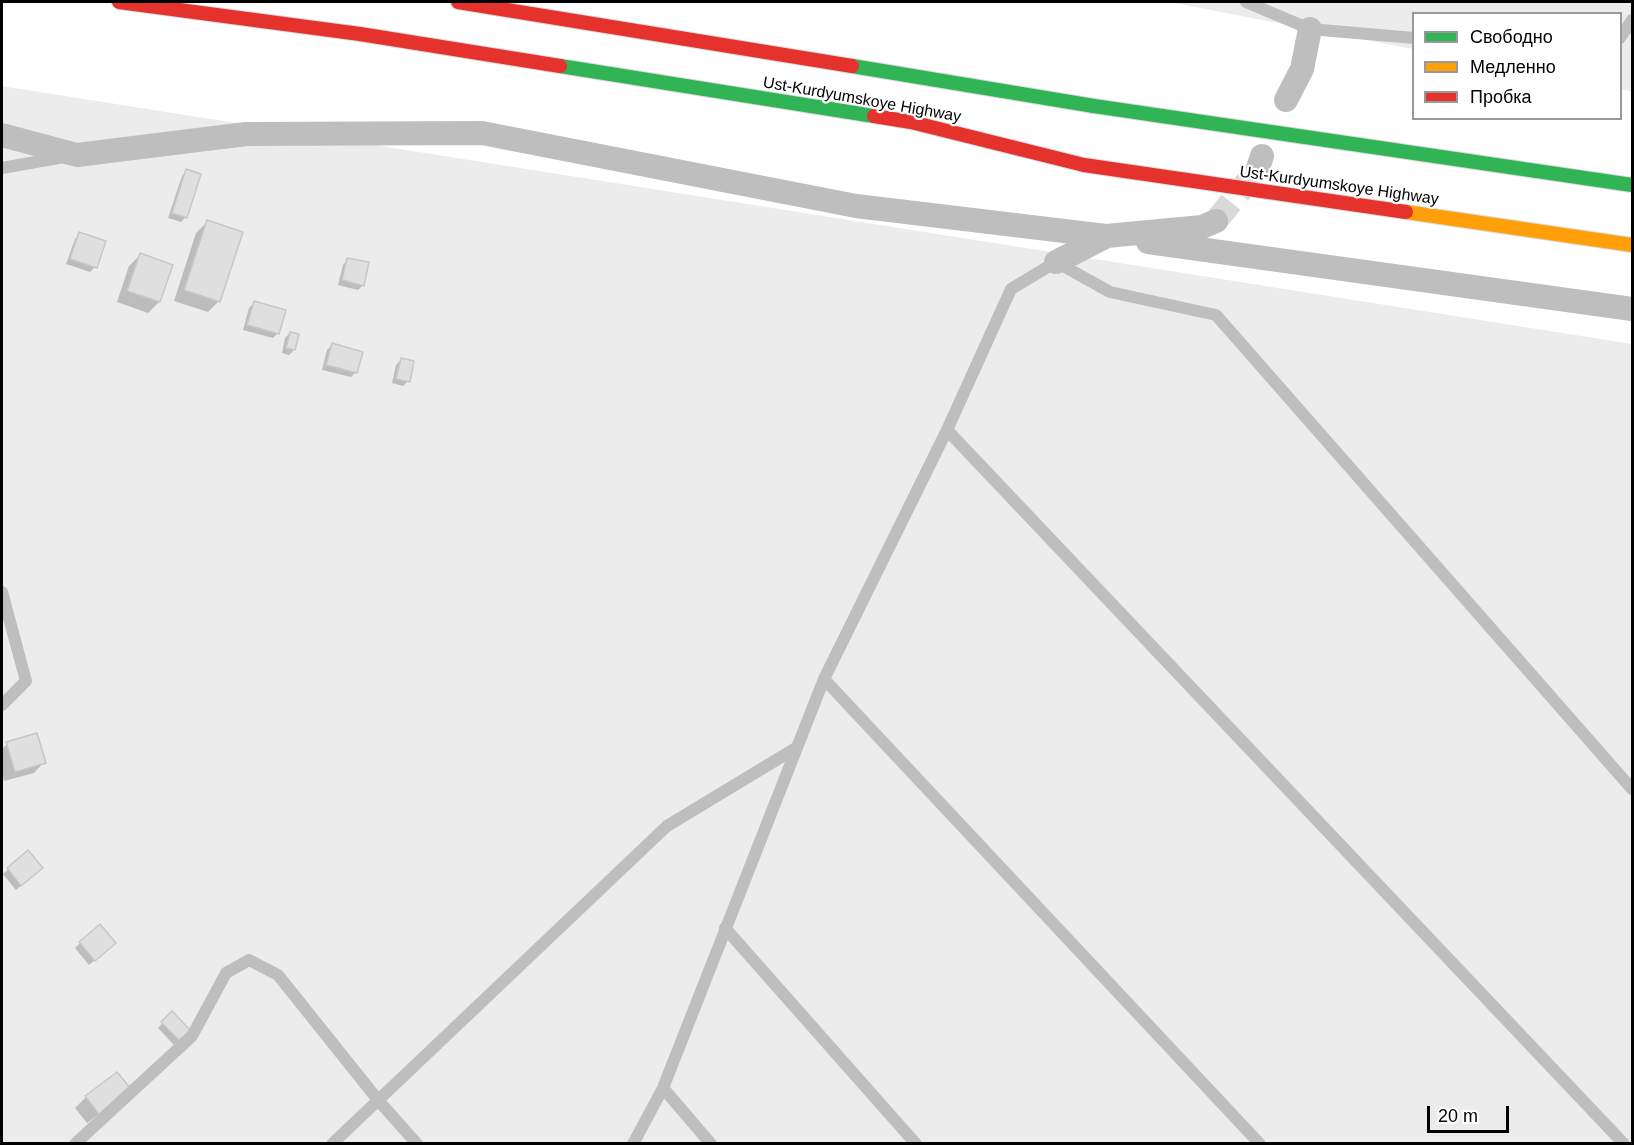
<!DOCTYPE html>
<html>
<head>
<meta charset="utf-8">
<style>
	body { margin:0 }
	#map { position:relative; width:1634px; height:1145px; overflow:hidden; background:#fff; font-family:Helvetica,sans-serif }
	canvas { display:block }
	.frame { position:absolute; inset:0; border:3px solid #000; pointer-events:none }
	.legend { position:absolute; left:1412px; top:12px; width:210px; height:108px; box-sizing:border-box; background:#fff; border:2px solid #999; margin:0; padding:8px 10px; list-style:none; font-size:18px; color:#000 }
	.legend li { display:flex; align-items:center; gap:12px; height:30px }
	.legend b { width:30px; border:2px solid #999 }
	.scale { position:absolute; left:1427px; top:1106px; width:82px; height:27px; box-sizing:border-box; border:3px solid #000; border-top:0; padding-left:8px; font-size:18px; line-height:21px; white-space:nowrap; color:#000; -webkit-text-stroke:4px #fff; paint-order:stroke }
</style>
</head>
<body>
<div id="map">
<canvas width="1634" height="1145"></canvas>
<div class="frame"></div>
<ul class="legend">
<li><b style="height:8px;background:#30b455"></b>Свободно</li>
<li><b style="height:8px;background:#ff9f0a"></b>Медленно</li>
<li><b style="height:8px;background:#e5322d"></b>Пробка</li>
</ul>
<div class="scale">20 m</div>
</div>
<script>
const c = document.querySelector('canvas').getContext('2d');
c.lineJoin = 'round';
function paint(path, color) {
  c.fillStyle = color;
  c.fill(path, 'evenodd');
}
function toPath(rows) {
  const path = new Path2D();
  for (const r of rows) {
    path.moveTo(r[0], r[1]);
    for (let i = 2; i < r.length; i += 2) path.lineTo(r[i], r[i + 1]);
  }
  return path;
}
function trace(path, color, width, dash) {
  c.strokeStyle = color;
  c.lineWidth = width;
  c.lineCap = dash ? 'butt' : 'round';
  c.setLineDash(dash || []);
  c.stroke(path);
}
function drawText(font, color, halo, rows, align = 'center') {
  c.font = font + ' Helvetica,sans-serif';
  c.lineWidth = 4.5;
  c.setLineDash([]);
  c.textBaseline = 'middle';
  c.strokeStyle = halo;
  c.fillStyle = color;
  for (const [text, x, y, turn = 0] of rows) {
    c.save();
    c.translate(x, y);
    c.rotate((+turn || 0) * Math.PI / 180);
    c.textAlign = isNaN(turn) ? turn : align;
    if (halo) c.strokeText(text, 0, 0);
    c.fillText(text, 0, 0);
    c.restore();
  }
}
paint(toPath([
	[1169,2,1632,2,1632,92,1621,89,1620,14,1414,14,1413,49],
	[2,86,1632,344,1632,1143,2,1143]
]), '#ececec');
paint(toPath([
	[187,171,186,217,181,222,168,218,182,176],
	[207,222,219,301,208,312,174,301,196,233],
	[80,234,95,267,90,272,66,264,75,239],
	[140,255,159,302,148,313,117,302,129,266],
	[348,259,363,285,358,290,338,285,343,265],
	[254,303,278,333,273,338,243,330,249,308],
	[290,333,294,350,289,355,282,353,285,338],
	[332,345,356,372,351,377,322,370,327,350],
	[401,360,408,381,403,386,392,383,396,365],
	[7,744,44,762,34,773,4,781,2,773,2,749],
	[28,852,36,873,16,890,3,874],
	[80,943,109,948,89,965,75,948],
	[172,1013,189,1031,174,1045,158,1028],
	[86,1097,118,1100,87,1123,75,1108]
]), '#0003');
const building = toPath([
	[186,169,201,174,187,218,172,213,186,169],
	[207,220,243,232,220,302,184,290,207,220],
	[79,232,106,241,97,268,70,259,79,232],
	[140,253,173,265,160,302,127,291,140,253],
	[347,258,369,262,364,286,342,280,347,258],
	[254,301,286,310,279,334,247,325,254,301],
	[290,332,299,334,295,350,286,348,290,332],
	[332,343,363,352,357,373,326,365,332,343],
	[401,358,414,361,410,382,396,379,401,358],
	[37,733,46,763,15,772,6,742,37,733],
	[28,850,43,868,21,886,7,868,28,850],
	[100,924,116,943,95,961,79,942,100,924],
	[172,1011,191,1031,180,1041,161,1022,172,1011],
	[117,1072,131,1089,99,1114,85,1096,117,1072]
]);
paint(building, '#dfdfdf');
trace(building, '#c7c7c7', 1.5);
trace(toPath([
	[1216,221,1251,177]
]), '#d9d9d9', 24, [24, 12]);
const fast = toPath([
	[560,66,874,116],
	[852,66,1094,106]
]);
const jam = toPath([
	[119,2,360,34,560,66],
	[458,2,852,66],
	[874,116,911,122,1084,165]
]);
trace(fast, '#dbdbdb', 16);
trace(jam, '#dbdbdb', 16);
trace(toPath([
	[1246,2,1310,29,1414,38],
	[1620,38,1632,20],
	[2,168,64,157],
	[947,430,1624,1144],
	[2,592,26,681,2,705],
	[824,679,1260,1144],
	[725,928,916,1144],
	[663,1088,711,1144],
	[75,1144,192,1036,226,973,249,960,278,975,378,1100,417,1144],
	[332,1144,667,826,796,748],
	[633,1144,663,1088,824,679,947,430,1011,289,1056,262,1110,292,1216,315,1632,789]
]), '#bebebe', 12);
trace(toPath([
	[1286,100,1302,69,1310,29],
	[2,135,77,155,246,134,482,133,856,206,1106,236,1202,227,1216,221],
	[1258,168,1262,156],
	[1148,242,1632,309],
	[1056,262,1107,236]
]), '#bebebe', 24);
trace(fast, '#30b455', 14);
trace(jam, '#e5322d', 14);
const fastBridge = toPath([
	[1094,106,1632,185]
]);
const slowBridge = toPath([
	[1406,212,1632,245]
]);
const jamBridge = toPath([
	[1084,165,1406,212]
]);
trace(fastBridge, '#dbdbdb', 16, []);
trace(slowBridge, '#dbdbdb', 16, []);
trace(jamBridge, '#dbdbdb', 16, []);
trace(fastBridge, '#30b455', 14);
trace(slowBridge, '#ff9f0a', 14);
trace(jamBridge, '#e5322d', 14);
drawText('16px', '#000', '#fff', [
	["Ust-Kurdyumskoye Highway",862,100,10],
	["Ust-Kurdyumskoye Highway",1339,186,8]
]);
</script>
</body>
</html>
